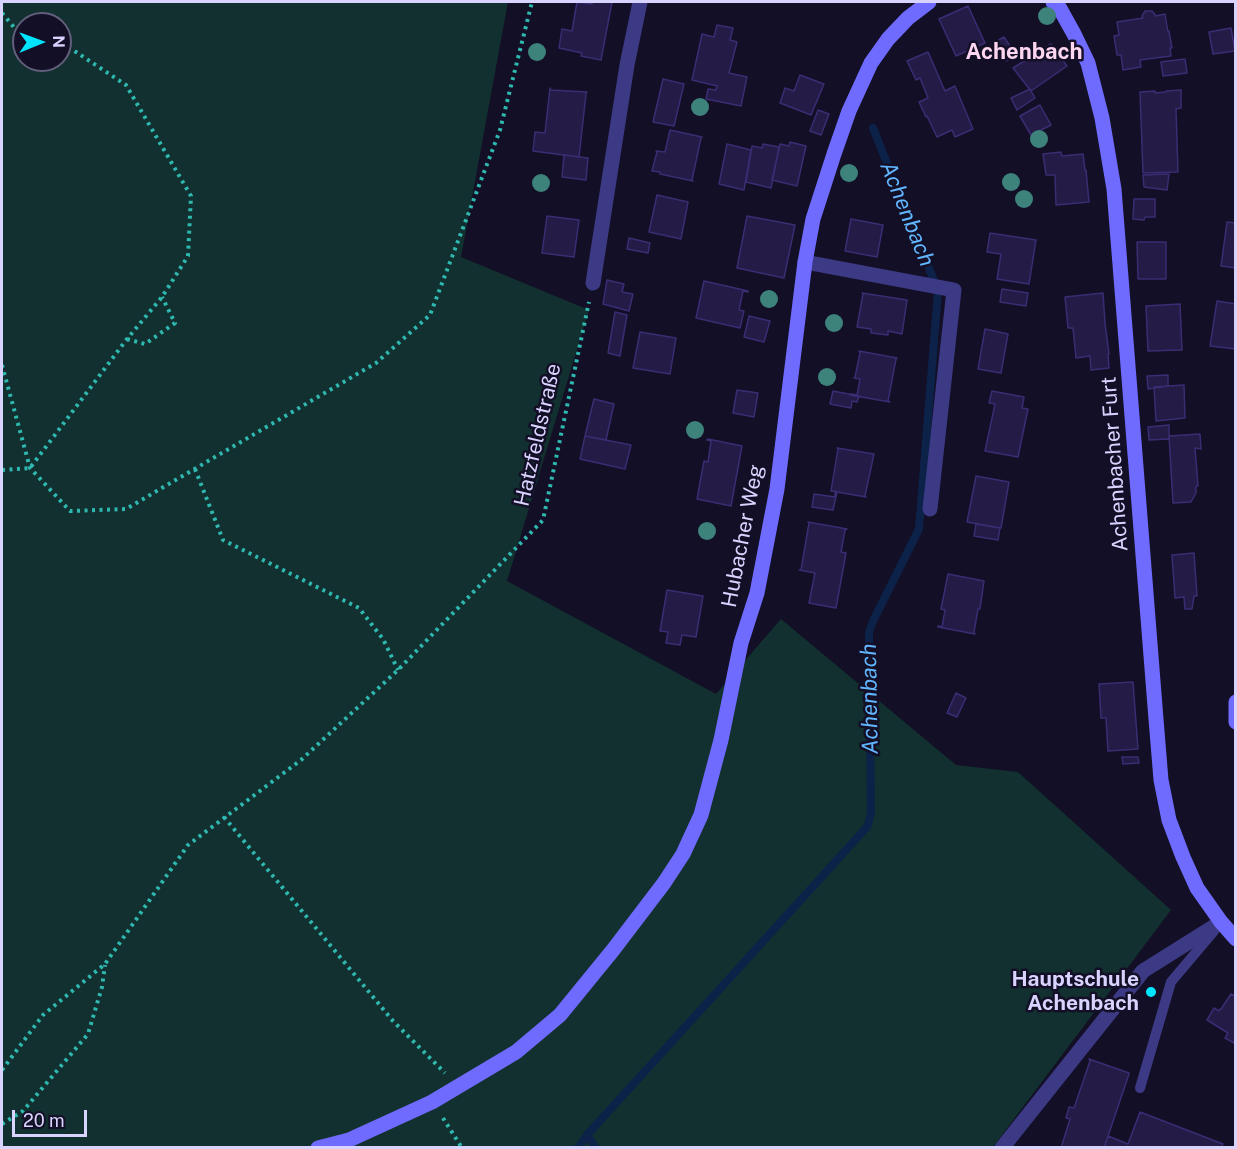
<!DOCTYPE html>
<html>
<head>
<meta charset="utf-8">
<style>
	body { margin:0 }
	#map { position:relative; width:1237px; height:1149px; overflow:hidden; background:#130f26; font-family:"Public Sans",sans-serif }
	canvas { display:block }
	.frame { position:absolute; inset:0; border:3px solid #d9d4ff; pointer-events:none }
	.north { position:absolute; left:12px; top:12px; width:60px; height:60px; box-sizing:border-box; background:#130f26; border:2px solid #625e7d; border-radius:50%; rotate:89deg; font-size:16px; font-weight:700; line-height:24px; text-align:center; color:#d9d4ff }
	.north::after { content:''; display:block; margin:auto; width:21px; height:27px; background:#00e5ff; clip-path:polygon(50% 0,100% 100%,50% 72%,0 100%) }
	.scale { position:absolute; left:12px; top:1110px; width:75px; height:27px; box-sizing:border-box; border:3px solid #d9d4ff; border-top:0; padding-left:8px; font-size:18px; line-height:21px; white-space:nowrap; color:#d9d4ff; -webkit-text-stroke:4px #130f26; paint-order:stroke }
</style>
</head>
<body>
<div id="map">
<canvas width="1237" height="1149"></canvas>
<div class="frame"></div>
<div class="north">N</div>
<div class="scale">20 m</div>
</div>
<script>
const c = document.querySelector('canvas').getContext('2d');
c.lineJoin = 'round';
function paint(path, color) {
  c.fillStyle = color;
  c.fill(path, 'evenodd');
}
function toPath(rows) {
  const path = new Path2D();
  for (const r of rows) {
    path.moveTo(r[0], r[1]);
    for (let i = 2; i < r.length; i += 2) path.lineTo(r[i], r[i + 1]);
  }
  return path;
}
function trace(path, color, width, dash) {
  c.strokeStyle = color;
  c.lineWidth = width;
  c.lineCap = dash ? 'butt' : 'round';
  c.setLineDash(dash || []);
  c.stroke(path);
}
function drawText(font, color, halo, rows, align = 'center') {
  c.font = font + ' "Public Sans",sans-serif';
  c.lineWidth = 5;
  c.setLineDash([]);
  c.textBaseline = 'middle';
  c.strokeStyle = halo;
  c.fillStyle = color;
  for (const [text, x, y, turn = 0] of rows) {
    c.save();
    c.translate(x, y);
    c.rotate((+turn || 0) * Math.PI / 180);
    c.textAlign = isNaN(turn) ? turn : align;
    if (halo) c.strokeText(text, 0, 0);
    c.fillText(text, 0, 0);
    c.restore();
  }
}
paint(toPath([
	[2,2,508,2,461,257,589,310,507,581,716,694,781,619,956,765,1018,772,1171,910,993,1147,2,1148],
	[24,24,60,24,60,60,24,60]
]), '#12302f');
trace(toPath([
	[587,1135,596,1148],
	[578,1148,587,1135,867,827,871,814,869,632,873,621,919,529,938,291,873,128]
]), '#0c2248', 8);
const building = toPath([
	[577,2,592,4,592,2,612,2,601,60,581,56,582,53,559,48,562,29,572,31,577,2],
	[968,6,985,43,956,56,939,19,968,6],
	[1145,11,1152,11,1156,16,1165,14,1168,32,1169,31,1172,48,1170,48,1171,56,1140,60,1141,67,1123,70,1121,55,1117,55,1114,36,1119,35,1117,22,1143,18,1142,16,1145,11],
	[717,25,733,28,730,40,737,42,729,73,747,77,741,106,706,99,708,89,716,90,717,86,692,80,702,34,714,37,717,25],
	[1231,28,1235,51,1213,54,1209,32,1231,28],
	[1004,37,1016,55,1006,61,995,42,1004,37],
	[1051,44,1067,66,1031,91,1013,68,1051,44],
	[928,52,945,91,955,86,973,129,955,137,952,130,937,137,927,116,926,117,919,102,928,98,920,78,916,80,907,61,928,52],
	[1185,59,1187,73,1163,76,1161,62,1185,59],
	[800,75,824,84,811,115,780,103,785,88,794,91,800,75],
	[663,79,684,84,674,126,653,122,663,79],
	[550,88,551,90,587,92,586,94,579,157,533,151,535,132,545,133,550,88],
	[1030,89,1035,98,1017,110,1011,98,1030,89],
	[1181,90,1181,108,1176,109,1178,172,1143,173,1140,92,1155,91,1155,93,1166,92,1166,91,1181,90],
	[1040,105,1051,125,1031,135,1020,116,1040,105],
	[818,110,829,114,821,135,810,131,818,110],
	[670,130,702,137,701,138,692,180,693,181,660,174,660,172,652,171,657,152,656,151,665,152,670,130],
	[790,142,806,146,797,186,772,180,780,144,789,146,790,142],
	[727,144,751,150,744,190,719,184,727,144],
	[763,144,779,147,771,188,746,182,752,146,762,148,763,144],
	[1061,152,1062,156,1083,154,1085,170,1086,170,1089,202,1056,205,1055,175,1046,175,1043,154,1061,152],
	[564,155,588,158,586,180,562,177,564,155],
	[1169,174,1167,190,1144,187,1143,175,1169,174],
	[657,195,688,202,681,239,649,232,657,195],
	[1134,199,1155,199,1155,217,1145,217,1144,220,1133,219,1134,199],
	[547,216,579,220,574,257,542,253,547,216],
	[747,216,795,225,784,278,737,268,747,216],
	[851,219,883,225,877,257,845,251,851,219],
	[1227,222,1236,223,1236,268,1221,266,1227,222],
	[990,233,1036,240,1029,284,997,279,1001,254,987,252,990,233],
	[629,238,650,243,648,253,627,249,629,238],
	[1137,242,1166,242,1166,279,1138,279,1137,242],
	[607,280,624,284,622,292,633,294,629,311,603,304,607,280],
	[704,281,748,291,748,292,743,291,739,310,744,311,740,328,696,318,704,281],
	[1002,289,1028,293,1026,306,1000,302,1002,289],
	[862,293,907,300,902,334,888,331,888,335,871,333,871,329,857,327,863,294,862,293],
	[1103,293,1105,323,1109,354,1108,354,1109,368,1091,370,1090,356,1076,358,1073,328,1068,328,1065,297,1103,293],
	[1217,301,1236,304,1236,349,1210,346,1217,301],
	[1180,304,1182,350,1148,351,1146,306,1180,304],
	[615,312,627,315,620,356,608,353,615,312],
	[749,316,770,321,764,342,744,337,749,316],
	[985,329,1008,334,1001,373,978,369,985,329],
	[640,332,676,338,670,374,633,368,640,332],
	[859,351,897,358,896,359,888,401,890,402,850,395,851,394,857,395,860,379,854,378,855,377,860,353,859,351],
	[1168,375,1168,386,1148,389,1147,376,1168,375],
	[1184,385,1185,418,1156,421,1154,387,1184,385],
	[737,390,758,393,754,417,733,413,737,390],
	[833,391,859,396,857,402,852,401,851,408,830,404,833,391],
	[992,391,1024,397,1022,408,1028,409,1018,457,985,451,995,404,989,403,992,391],
	[594,399,614,404,606,440,585,436,594,399],
	[1169,425,1169,439,1149,440,1148,427,1169,425],
	[1200,434,1201,449,1195,448,1198,486,1196,486,1196,493,1191,502,1173,503,1169,436,1200,434],
	[585,436,631,445,625,469,580,459,585,436],
	[708,439,742,446,731,506,697,499,704,461,708,462,711,441,707,440,708,439],
	[837,448,874,454,865,496,866,497,831,491,838,449,837,448],
	[976,476,1009,482,1001,528,967,522,976,476],
	[835,491,837,492,833,510,812,507,814,494,835,497,835,491],
	[808,522,847,529,845,530,841,552,846,553,836,608,809,603,815,573,799,570,801,570,809,523,808,522],
	[976,524,1000,528,998,540,974,536,976,524],
	[1194,553,1197,596,1194,596,1192,609,1185,609,1184,597,1175,598,1172,555,1194,553],
	[948,574,984,581,980,609,978,609,974,632,975,634,938,627,938,626,942,627,945,610,941,609,948,574],
	[667,590,703,596,696,637,682,635,680,645,666,643,668,632,660,631,667,590],
	[1133,682,1138,749,1108,751,1106,718,1101,718,1099,684,1133,682],
	[956,693,966,698,957,717,947,713,956,693],
	[1122,757,1138,757,1139,763,1123,764,1122,757],
	[1231,994,1236,997,1236,1044,1225,1038,1228,1033,1207,1020,1214,1008,1219,1011,1220,1009,1221,1009,1231,994],
	[1089,1059,1129,1073,1129,1074,1104,1148,1061,1148,1070,1119,1066,1118,1069,1107,1074,1108,1090,1061,1089,1059],
	[1140,1112,1223,1144,1221,1148,1104,1148,1108,1136,1128,1144,1140,1112]
]);
paint(building, '#241b47');
trace(building, '#3b2d73', 1.5);
trace(toPath([
	[2,13,17,31,24,34],
	[127,339,145,344,175,323,162,297],
	[2,365,30,468,70,511,126,509,376,363,430,315,500,130,532,2],
	[195,469,223,540,359,608,383,639,398,670],
	[2,470,30,468,127,339,162,297,188,256,191,196,126,85,73,50,60,46],
	[224,817,393,1021,445,1073],
	[2,1070,43,1015,105,964,188,845,301,760,398,670,543,520,589,302],
	[443,1118,462,1148],
	[2,1124,23,1111,88,1034,102,987,105,965]
]), '#2fb8b0', 4, [3, 4.5]);
trace(toPath([
	[1140,1088,1171,982,1214,931]
]), '#3d3a85', 10);
trace(toPath([
	[805,262,954,290,930,509],
	[593,283,627,65,640,2],
	[1002,1148,1143,971,1221,922]
]), '#3d3a85', 15);
trace(toPath([
	[1053,2,1059,7,1074,34,1088,63,1102,118,1114,189,1156,719,1161,780,1169,820,1183,857,1197,888,1221,922,1236,939],
	[1236,702,1236,722],
	[318,1148,349,1140,432,1102,516,1052,560,1015,613,950,664,883,683,854,701,815,721,740,741,643,757,593,777,489,805,262,813,219,834,154,849,111,871,63,888,39,908,18,929,2]
]), '#6f6bff', 15);
c.fillStyle = '#3d827b';
for (const [x, y] of [
	[1047,16],
	[537,52],
	[700,107],
	[1039,139],
	[849,173],
	[1011,182],
	[541,183],
	[1024,199],
	[769,299],
	[834,323],
	[827,377],
	[695,430],
	[707,531]
]) {
  c.beginPath();
  c.arc(x, y, 9, 0, 2 * Math.PI);
  c.fill();
}
for (const [x, y, r, color] of [
	[1151,992,6,"#00e5ff"]
]) {
  const dot = new Path2D();
  dot.arc(x, y, r, 0, 2 * Math.PI);
  c.fillStyle = color;
  c.fill(dot);
  trace(dot, '#130f26', 2);
}
drawText('21px', '#d9d4ff', '#130f26', [
	["Hatzfeldstraße",538,435,-77],
	["Achenbacher Furt",1115,464,-94],
	["Hubacher Weg",743,536,-79]
]);
drawText('bold 21px', '#d9d4ff', '#130f26', [
	["Hauptschule",1139,980],
	["Achenbach",1139,1004]
], 'right');
drawText('bold 22px', '#ffd6f0', '#130f26', [
	["Achenbach",1024,52]
]);
drawText('italic 22px', '#62b6ff', '#130f26', [
	["Achenbach",907,214,68],
	["Achenbach",870,699,-91]
]);
</script>
</body>
</html>
